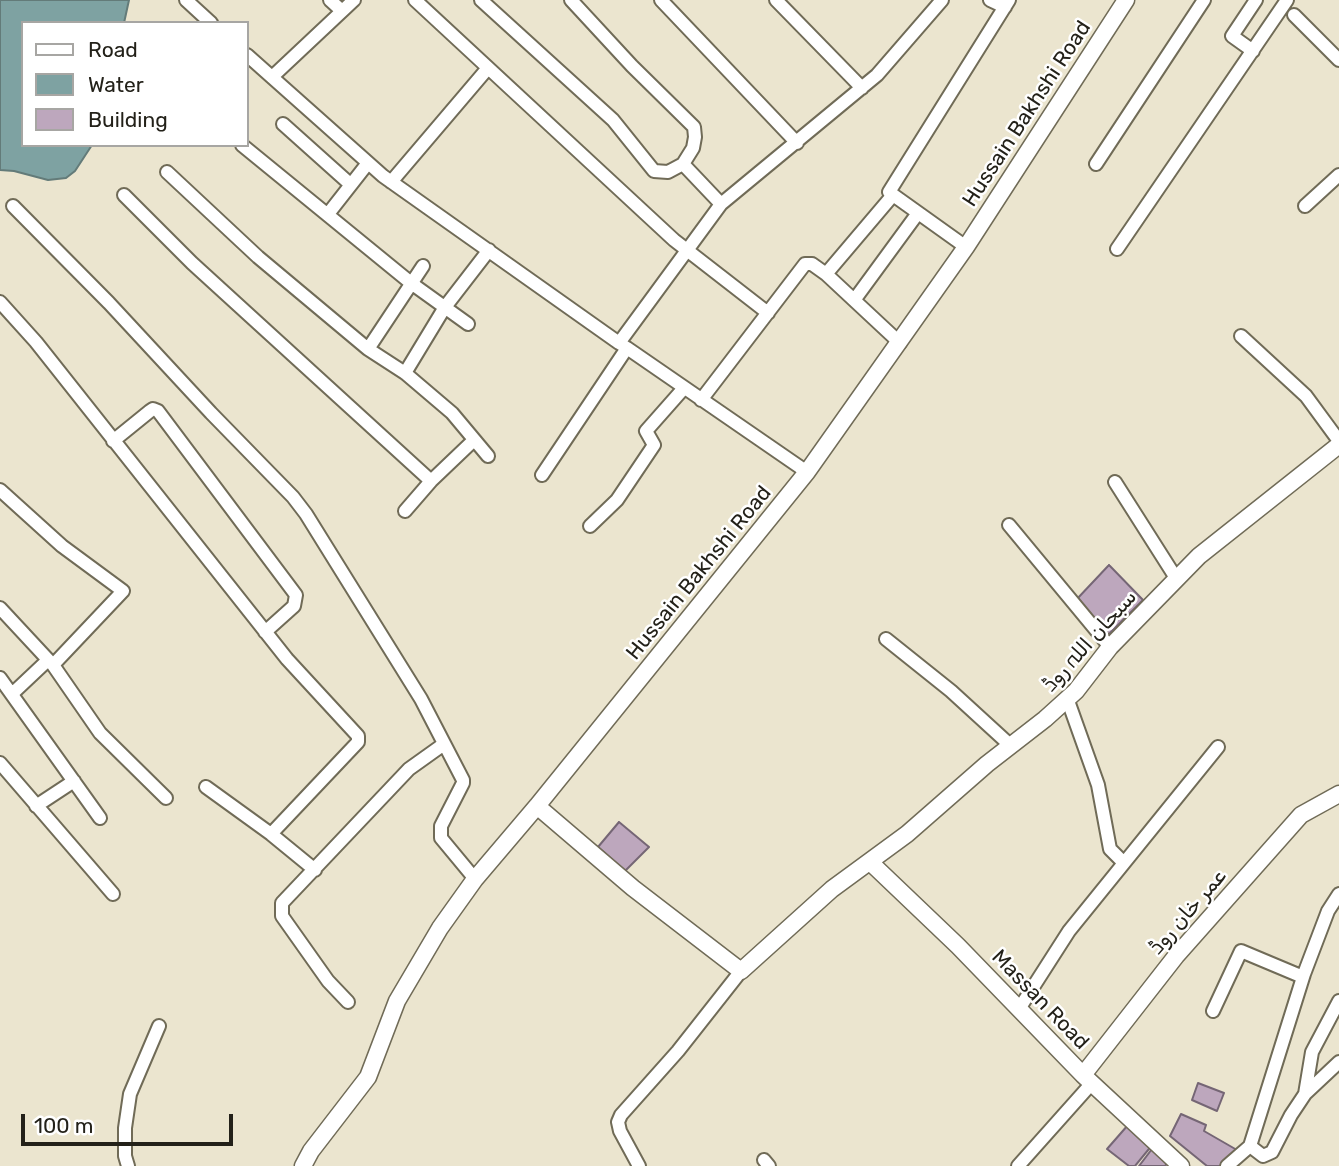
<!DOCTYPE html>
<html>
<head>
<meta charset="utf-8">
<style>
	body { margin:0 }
	#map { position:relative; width:1339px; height:1166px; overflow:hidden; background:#ebe5cf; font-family:Rubik,sans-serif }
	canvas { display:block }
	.legend { position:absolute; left:21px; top:21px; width:228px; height:126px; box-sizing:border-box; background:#fff; border:2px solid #a7a6a3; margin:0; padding:9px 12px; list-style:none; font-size:21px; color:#232119 }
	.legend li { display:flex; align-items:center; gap:14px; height:35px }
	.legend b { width:35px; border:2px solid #a7a6a3 }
	.scale { position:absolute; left:21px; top:1114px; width:212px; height:32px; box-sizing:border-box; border:4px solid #232119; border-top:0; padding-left:9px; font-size:21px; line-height:24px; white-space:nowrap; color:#232119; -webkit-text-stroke:5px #fff; paint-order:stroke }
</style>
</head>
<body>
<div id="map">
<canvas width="1339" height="1166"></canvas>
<ul class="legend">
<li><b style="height:9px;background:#fff"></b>Road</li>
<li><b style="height:19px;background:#7ea2a2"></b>Water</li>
<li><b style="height:19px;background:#bda7bd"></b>Building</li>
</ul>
<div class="scale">100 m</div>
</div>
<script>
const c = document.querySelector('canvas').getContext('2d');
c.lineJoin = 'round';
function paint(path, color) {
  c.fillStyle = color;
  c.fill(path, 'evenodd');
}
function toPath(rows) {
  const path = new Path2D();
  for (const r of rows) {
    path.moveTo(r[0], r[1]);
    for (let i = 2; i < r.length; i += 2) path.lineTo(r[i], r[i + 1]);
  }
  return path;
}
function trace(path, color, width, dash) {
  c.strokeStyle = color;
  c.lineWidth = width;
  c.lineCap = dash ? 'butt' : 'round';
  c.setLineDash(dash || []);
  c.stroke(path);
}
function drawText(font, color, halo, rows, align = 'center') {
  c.font = font + ' Rubik,Cairo,sans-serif';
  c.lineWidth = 5;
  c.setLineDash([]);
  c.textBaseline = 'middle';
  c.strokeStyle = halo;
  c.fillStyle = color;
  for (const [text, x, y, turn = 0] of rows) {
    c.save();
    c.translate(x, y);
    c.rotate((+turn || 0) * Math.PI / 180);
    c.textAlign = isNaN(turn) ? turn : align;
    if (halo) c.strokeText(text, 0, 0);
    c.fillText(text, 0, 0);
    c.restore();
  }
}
const water = toPath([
	[0,0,129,0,124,23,23,23,23,145,92,145,75,171,66,178,48,180,14,171,0,170,0,0]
]);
paint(water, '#7ea2a2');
trace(water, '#637b79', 2);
const building = toPath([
	[1109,565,1143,600,1107,636,1076,600,1109,565],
	[619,822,649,847,625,871,598,847,619,822],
	[1198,1083,1224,1093,1217,1111,1192,1100,1198,1083],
	[1181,1114,1206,1125,1204,1131,1237,1150,1222,1166,1207,1166,1170,1136,1181,1114],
	[1128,1125,1153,1144,1135,1166,1129,1166,1107,1149,1128,1125],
	[1155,1145,1171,1159,1165,1166,1139,1166,1155,1145]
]);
paint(building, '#bda7bd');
trace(building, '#756675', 2);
const minor = toPath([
	[186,0,211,23],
	[330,0,342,11],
	[415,0,674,240,768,313],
	[481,0,613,120,654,171,668,172,683,164,693,148,695,137,694,127,632,66,571,0],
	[661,0,797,143],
	[776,0,862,88],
	[990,0,1005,7],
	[1294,15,1339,60],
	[1253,51,1232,36,1256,0],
	[247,55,383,176,619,343],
	[272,77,354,0],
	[283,124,350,184],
	[242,145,411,283,468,324],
	[683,164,721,204],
	[1096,164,1204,0],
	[167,172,258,257,368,349,405,373,452,413,488,456],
	[391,182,488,68],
	[124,195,192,263,431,481],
	[13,206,109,303,211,413,293,497,306,514,421,699,463,780,463,783,441,826,441,838,475,879],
	[1305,206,1339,175],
	[328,214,368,163],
	[966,247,889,192,1009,0],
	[1117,249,1287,0],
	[826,274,893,195],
	[855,299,918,213],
	[0,302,36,342,287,659,358,736,358,742,271,834],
	[1241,336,1306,396,1339,441],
	[627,348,807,472],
	[368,349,423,266],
	[405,373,445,307,489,250],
	[701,400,805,264,812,264,826,274,900,343],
	[113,441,150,411,153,409,158,411,296,595,294,606,265,632],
	[542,475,627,348,619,343,721,204,877,75,942,0],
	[1115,482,1176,578],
	[0,490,62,546,123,591,53,665],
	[405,511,431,481,474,440],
	[1009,525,1110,647],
	[590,526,617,500,654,445,646,431,684,388],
	[0,608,53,665,100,733,166,798],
	[886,639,951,691,1010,745],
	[0,678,100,818],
	[13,693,48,660],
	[1067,698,1098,785,1110,849,1124,863],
	[0,763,113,894],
	[206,787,271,834,315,870],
	[36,806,74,781],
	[348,1002,328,981,282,916,282,903,409,769,444,744],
	[1019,1009,1069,931,1218,747],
	[1213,1011,1241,951,1303,977],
	[1305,1094,1312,1052,1339,1001],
	[1250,1146,1263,1156,1272,1152,1291,1115,1305,1094,1339,1062],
	[764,1160,769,1166],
	[128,1166,125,1156,125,1128,130,1094,159,1026],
	[639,1166,620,1131,618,1122,621,1115,678,1051,741,971],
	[1018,1166,1092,1083],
	[1227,1166,1250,1146,1304,974,1328,911,1339,894]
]);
const tertiary = toPath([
	[537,806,633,888,741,971,832,889,907,834,987,764,1045,719,1076,691,1110,647,1199,556,1339,445],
	[870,862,958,946,1083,1075,1181,1166],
	[1083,1075,1176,956,1301,815,1339,794],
	[303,1166,311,1151,368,1077,397,1001,440,928,475,879,537,806,807,472,966,247,1126,0]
]);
trace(minor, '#706b57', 16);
trace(tertiary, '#706b57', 19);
trace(minor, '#fff', 12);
trace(tertiary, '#fff', 16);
drawText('21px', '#232119', '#fff', [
	["Hussain Bakhshi Road",1027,114,-57],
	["Hussain Bakhshi Road",699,573,-51],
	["سبحان اللہ روڈ",1090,641,-48],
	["عمر خان روڈ",1188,912,-49],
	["Massan Road",1040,1000,46]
]);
</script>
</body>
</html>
